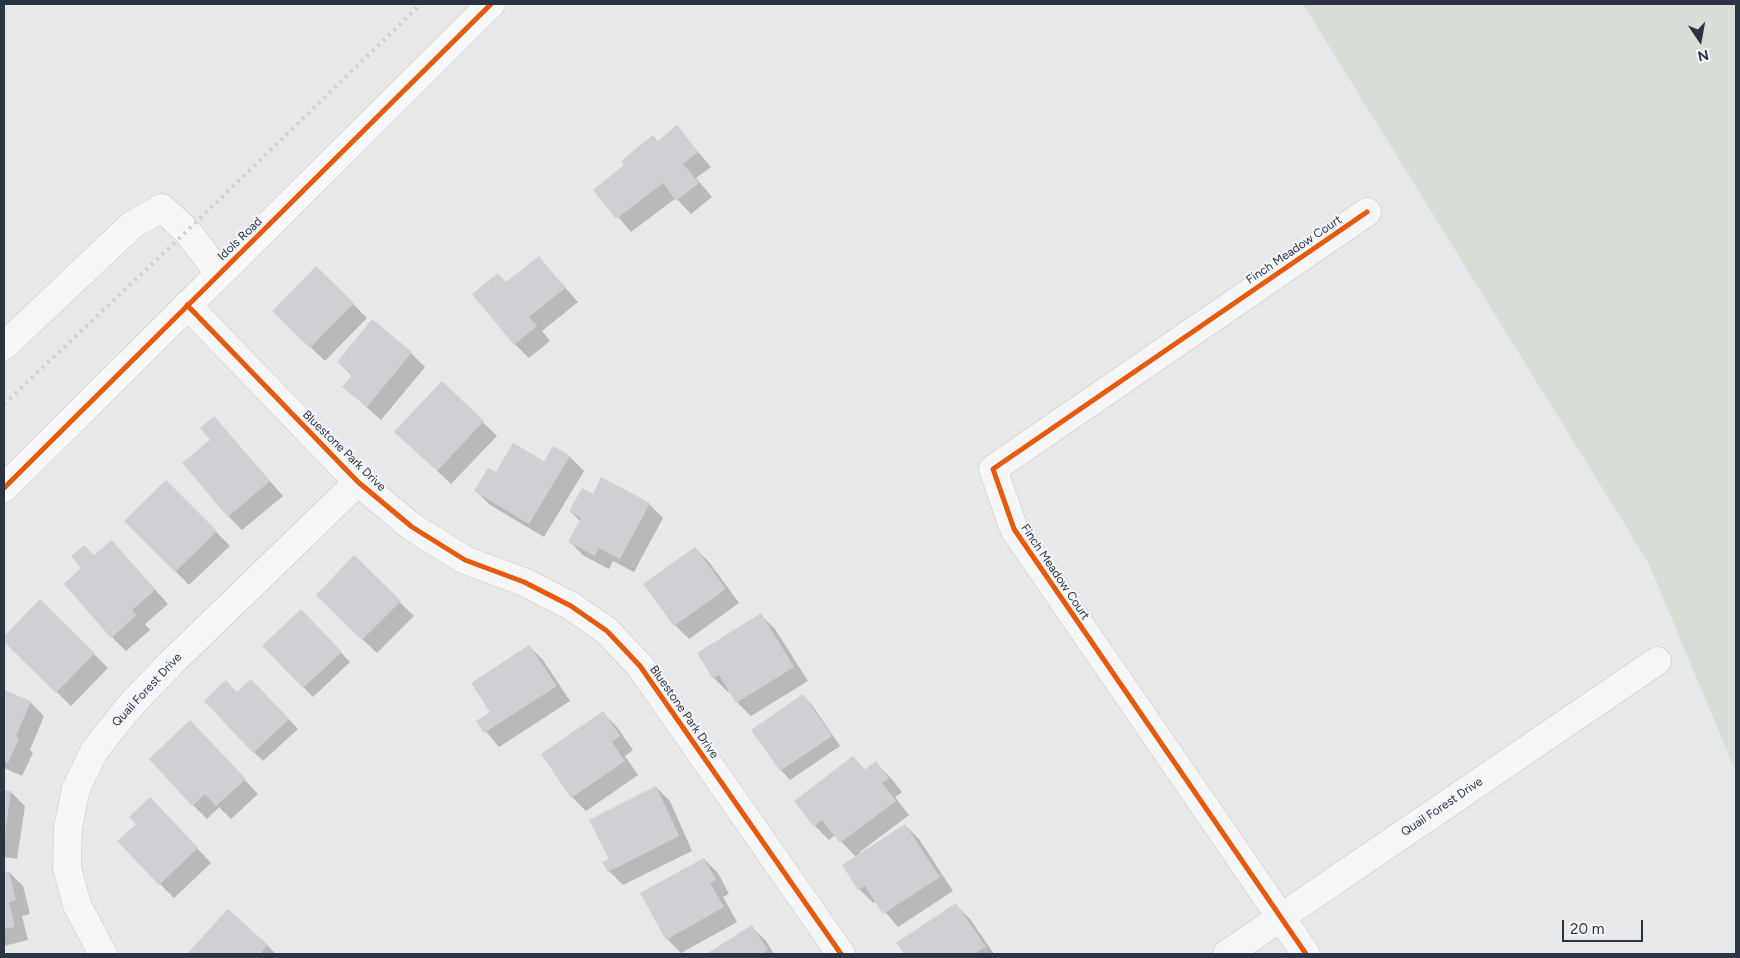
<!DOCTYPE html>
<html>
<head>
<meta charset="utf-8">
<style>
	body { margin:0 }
	#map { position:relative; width:1740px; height:958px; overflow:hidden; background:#e6e8ea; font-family:Figtree,sans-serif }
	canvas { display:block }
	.frame { position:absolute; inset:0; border:5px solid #2b3445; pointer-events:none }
	.north { position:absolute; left:1675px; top:15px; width:50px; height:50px; -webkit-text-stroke:4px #f4f6f9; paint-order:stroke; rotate:168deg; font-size:14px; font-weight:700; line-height:20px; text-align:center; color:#2b3445 }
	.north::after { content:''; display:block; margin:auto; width:18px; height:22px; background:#2b3445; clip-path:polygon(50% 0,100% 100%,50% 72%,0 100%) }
	.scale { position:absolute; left:1562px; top:920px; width:81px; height:22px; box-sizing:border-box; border:2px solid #2b3445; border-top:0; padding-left:6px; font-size:15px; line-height:18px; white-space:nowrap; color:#2b3445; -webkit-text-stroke:4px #f4f6f9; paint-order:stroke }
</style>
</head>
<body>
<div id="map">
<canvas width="1740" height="958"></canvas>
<div class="frame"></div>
<div class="north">N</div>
<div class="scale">20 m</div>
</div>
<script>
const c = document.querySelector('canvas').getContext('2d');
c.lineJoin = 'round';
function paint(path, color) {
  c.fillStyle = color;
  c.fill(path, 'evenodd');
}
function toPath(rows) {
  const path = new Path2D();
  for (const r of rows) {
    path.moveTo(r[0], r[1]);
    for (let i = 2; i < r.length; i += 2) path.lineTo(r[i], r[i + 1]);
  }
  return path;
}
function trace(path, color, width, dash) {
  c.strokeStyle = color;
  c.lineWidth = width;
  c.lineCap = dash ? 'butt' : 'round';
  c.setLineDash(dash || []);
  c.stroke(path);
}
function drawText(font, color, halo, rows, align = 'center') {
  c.font = font + ' Figtree,sans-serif';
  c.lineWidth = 4.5;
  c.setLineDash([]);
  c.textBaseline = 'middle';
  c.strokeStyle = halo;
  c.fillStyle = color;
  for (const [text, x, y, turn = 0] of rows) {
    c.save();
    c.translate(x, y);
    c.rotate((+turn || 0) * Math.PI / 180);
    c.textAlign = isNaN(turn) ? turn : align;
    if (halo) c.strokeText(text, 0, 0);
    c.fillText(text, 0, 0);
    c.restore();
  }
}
paint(toPath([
	[1303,4,1736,4,1736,772,1648,562]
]), '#d6ded6');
paint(toPath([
	[677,127,711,167,696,178,712,197,691,214,676,198,631,232,595,190],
	[539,258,578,302,542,331,550,341,529,358,515,344,507,283],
	[316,267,367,318,325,361,273,311],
	[411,353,425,367,381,420,344,387,353,377,338,362],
	[442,383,497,436,451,484,410,445],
	[214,418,283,496,242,530,228,516,211,440],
	[554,447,570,457,584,471,544,537,490,505,476,491,496,474,544,463],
	[602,479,649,504,663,518,634,572,613,561,609,569,584,556,570,542,581,522,570,511,593,495],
	[166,481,230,546,189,585,126,521],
	[112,542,168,604,145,624,150,630,126,651,112,637,94,556],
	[695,548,709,562,739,603,689,639,675,625,645,584],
	[354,557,414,616,377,653,331,609],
	[40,601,108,668,71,706,4,640,4,637],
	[761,615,775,629,808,681,751,716,737,702,730,691,728,692,714,678],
	[310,620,350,662,313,697,264,646],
	[529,646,543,660,570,701,499,747,478,722,492,712],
	[261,690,298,729,263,761,254,752,238,693],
	[4,691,30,702,44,716,30,750,33,753,22,776,4,768],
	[803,696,812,705,840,746,790,780,781,770],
	[603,713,617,727,633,750,625,756,638,775,586,811,572,797],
	[204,736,258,794,231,819,219,807,207,819,193,805],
	[853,758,866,771,876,763,890,777,902,792,895,797,909,815,860,852,862,854,905,825,919,839,953,891,898,927,876,901,873,903,859,889,844,866,856,857,835,835,829,840,815,826],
	[656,787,670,801,692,851,623,885,609,871,610,860],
	[4,791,11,792,25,806,17,859,4,857],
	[164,813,211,863,174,898,160,884],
	[704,859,718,873,729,894,723,897,737,922,681,953,667,939],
	[9,872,23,886,30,914,22,916,28,940,4,946,4,873],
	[956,905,970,919,994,954,905,954,898,943],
	[228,911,268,946,276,954,189,954],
	[752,927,766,941,774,954,709,954]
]), '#0003');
paint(toPath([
	[677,125,698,152,683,164,699,183,676,201,663,183,616,219,593,190,624,165,621,161,653,135,658,141],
	[539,256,565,288,529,317,537,326,514,345,472,294,498,273,506,282],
	[316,266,354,303,310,348,272,311],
	[372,319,412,352,367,407,342,387,352,375,337,362],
	[442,381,484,421,437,471,394,432],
	[214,416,270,481,228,517,182,463,210,440,200,428],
	[513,443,544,461,553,446,570,456,529,524,474,491,488,468,496,472],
	[601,477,650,503,620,559,599,548,595,556,568,542,581,518,569,511,582,488,593,494],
	[166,480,217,531,175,572,124,521],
	[112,540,155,590,132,610,137,615,111,638,64,584,81,568,71,556,84,545,94,555],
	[695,547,726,589,674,626,643,584],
	[354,555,401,601,362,640,316,595],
	[40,599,95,653,56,693,4,642,4,636],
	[301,609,342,652,303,688,262,646],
	[761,613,794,667,736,703,719,675,713,679,697,653],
	[529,645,557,686,484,733,476,721,490,712,471,683],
	[251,679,289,719,253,753,204,701,226,680,237,692],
	[4,690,31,701,16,736,19,738,8,763,4,761],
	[803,694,832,736,780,771,751,730],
	[603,711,620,736,612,742,625,761,571,798,541,754],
	[190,720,246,779,216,806,205,794,192,806,149,759],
	[853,756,864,770,876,761,889,778,882,783,896,801,840,843,822,820,814,827,794,801],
	[656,786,679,836,608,872,602,862,609,859,589,820],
	[4,790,11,791,5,834,4,834],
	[150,797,198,848,159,885,117,841,136,824,129,817],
	[905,824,940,877,883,914,865,886,858,890,842,865],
	[704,858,716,880,710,883,724,907,666,940,640,893],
	[9,871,16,900,9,902,15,927,4,929,4,872],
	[956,903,986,947,974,954,904,954,896,943],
	[228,909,268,945,260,954,187,954],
	[752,925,768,950,762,954,706,954]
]), '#ced0d3');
const street = toPath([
	[187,305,358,482,412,527,465,560,524,582,571,606,607,631,640,666,841,954],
	[4,346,132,225,162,208,187,231,219,273],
	[103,954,77,905,67,868,68,827,76,789,94,751,129,707,171,663,358,482],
	[1227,954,1657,661],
	[1306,954,1014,529,993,469,1367,212]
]);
const secondary = toPath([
	[4,488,491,4]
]);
trace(street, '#c4c6c8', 29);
trace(secondary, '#c4c6c8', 29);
trace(street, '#f5f6f7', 28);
trace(secondary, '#f8f8f8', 28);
trace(toPath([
	[4,404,187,231,421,4]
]), '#cecfd2', 4, [2.5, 5]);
trace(toPath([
	[187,305,358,482,412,527,465,560,524,582,571,606,607,631,640,666,841,954],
	[4,488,491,4],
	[1306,954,1014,529,993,469,1367,212]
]), '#e8590c', 5);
drawText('12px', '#2b3445', '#f4f6f9', [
	["Idols Road",240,239,-44],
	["Finch Meadow Court",1294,250,-34],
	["Bluestone Park Drive",344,451,44],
	["Finch Meadow Court",1055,572,56],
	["Quail Forest Drive",147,690,-47],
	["Bluestone Park Drive",684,712,55],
	["Quail Forest Drive",1442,807,-34]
]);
</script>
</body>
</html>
